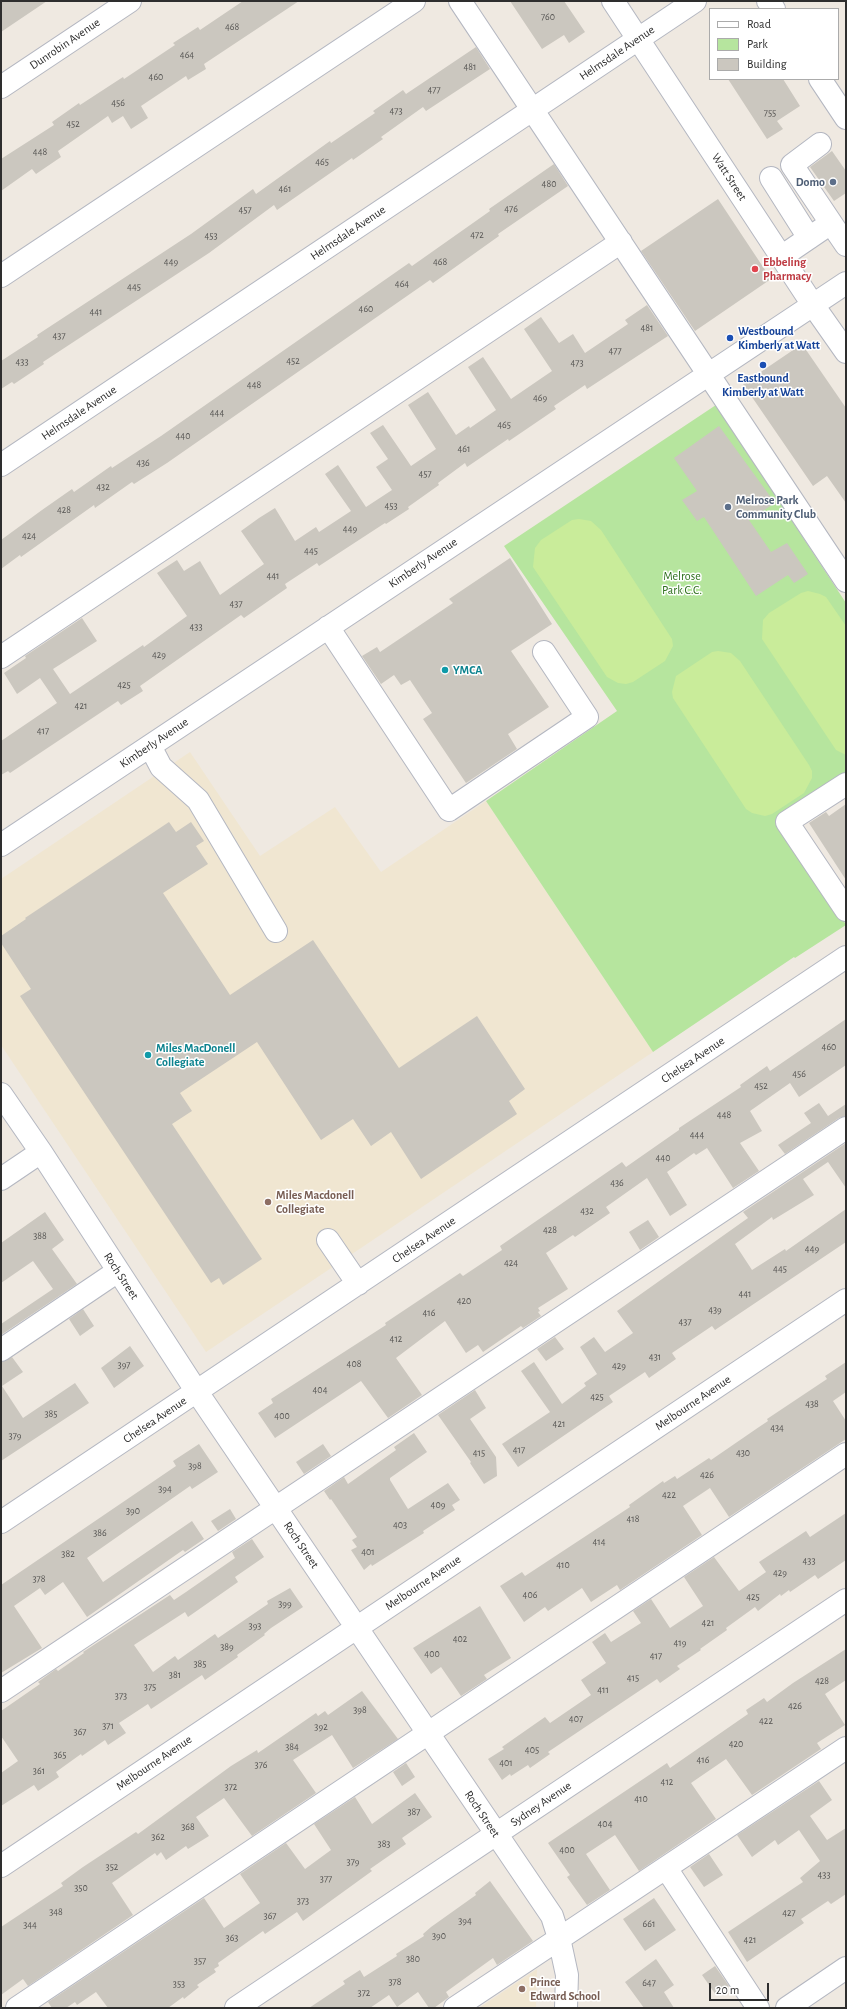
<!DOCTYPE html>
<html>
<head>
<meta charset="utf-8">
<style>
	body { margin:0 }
	#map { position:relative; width:847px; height:2009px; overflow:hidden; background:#efe9e1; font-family:"Alegreya Sans",sans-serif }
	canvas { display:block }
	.frame { position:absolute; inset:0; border:2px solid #2e2e2e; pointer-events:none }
	.legend { position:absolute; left:709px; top:8px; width:130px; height:72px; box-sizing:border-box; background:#fff; border:1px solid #ababab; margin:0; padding:5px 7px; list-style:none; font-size:12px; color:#2e2e2e }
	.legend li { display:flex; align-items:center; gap:8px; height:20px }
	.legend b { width:20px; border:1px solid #ababab }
	.scale { position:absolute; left:709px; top:1983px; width:60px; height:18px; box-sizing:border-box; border:2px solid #2e2e2e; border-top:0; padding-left:5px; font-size:12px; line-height:14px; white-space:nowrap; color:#2e2e2e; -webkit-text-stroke:3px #fff; paint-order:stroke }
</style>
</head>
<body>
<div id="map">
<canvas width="847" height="2009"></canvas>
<div class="frame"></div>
<ul class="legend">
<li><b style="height:5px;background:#fff"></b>Road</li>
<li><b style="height:11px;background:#b6e59e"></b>Park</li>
<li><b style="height:11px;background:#cbc7bf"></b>Building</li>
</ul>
<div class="scale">20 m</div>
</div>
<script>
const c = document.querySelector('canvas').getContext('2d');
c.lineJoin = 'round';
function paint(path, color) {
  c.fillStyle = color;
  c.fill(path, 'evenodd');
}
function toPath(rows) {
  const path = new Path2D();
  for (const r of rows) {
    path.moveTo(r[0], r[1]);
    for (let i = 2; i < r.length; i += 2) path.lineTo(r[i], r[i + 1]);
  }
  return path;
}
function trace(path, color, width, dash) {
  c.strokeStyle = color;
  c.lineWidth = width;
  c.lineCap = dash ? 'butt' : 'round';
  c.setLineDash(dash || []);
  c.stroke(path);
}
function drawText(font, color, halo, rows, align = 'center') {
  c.font = font + ' "Alegreya Sans",sans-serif';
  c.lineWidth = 3;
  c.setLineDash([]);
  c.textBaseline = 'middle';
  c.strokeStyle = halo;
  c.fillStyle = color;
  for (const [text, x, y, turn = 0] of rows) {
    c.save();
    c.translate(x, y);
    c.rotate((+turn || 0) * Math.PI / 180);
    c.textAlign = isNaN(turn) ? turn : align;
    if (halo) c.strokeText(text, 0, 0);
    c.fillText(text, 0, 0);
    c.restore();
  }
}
paint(toPath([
	[190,752,260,856,335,807,381,872,486,801,653,1052,206,1352,1,1045,1,879],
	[537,1969,536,2008,479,2008]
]), '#f0e6d1');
paint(toPath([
	[716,405,846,603,846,773,776,822,836,910,837,909,846,925,795,958,794,957,653,1052,486,801,617,711,504,546]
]), '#b6e59e');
paint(toPath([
	[579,519,591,521,601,530,672,639,673,646,665,661,633,682,626,684,618,683,607,677,533,567,535,548,541,540,572,520],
	[808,591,820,594,826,597,846,626,846,755,836,750,762,639,763,620,769,613,801,593],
	[718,651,731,653,740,661,809,765,812,771,812,778,804,793,772,814,765,816,752,813,746,809,673,698,672,692,676,676,712,652]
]), '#c9ec9a');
paint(toPath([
	[1,1,47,1,1,32],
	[243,1,299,1,204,64,206,69,188,80,186,76,141,106,148,118,131,129,123,116,112,123,108,116,58,151,61,157,36,174,32,169,1,191,1,159,54,125,52,122,79,103,80,105,123,77,124,79,175,45,173,43,198,27,200,30],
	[510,1,564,1,585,32,569,43,564,35,542,49],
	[476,47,490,69,426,111,423,107,381,137,383,139,353,160,352,158,277,210,274,205,209,253,43,362,44,364,14,384,12,382,1,389,1,361,38,337,37,335,191,234,253,189,256,194,330,141,331,143,375,113,373,111,403,90,406,94],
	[728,79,783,79,800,106,777,121,783,129,767,139],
	[832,151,846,171,846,193,834,201,810,167],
	[554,164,568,186,498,234,499,236,433,283,430,280,167,463,134,484,132,482,95,508,94,505,21,557,20,555,1,569,1,540,42,510,72,489,74,492,111,466,112,468,161,436,409,263,412,266,490,211,489,209],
	[718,199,771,279,695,331,641,251],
	[647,305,668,336,587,389,585,385,554,406,556,409,509,441,508,439,467,467,465,463,438,483,439,485,408,507,409,509,386,524,385,523,319,566,317,563,285,584,287,588,244,618,241,615,140,686,143,691,121,705,118,701,10,773,8,771,1,775,1,741,57,703,40,678,17,694,4,673,26,658,25,656,82,618,97,641,53,669,70,694,143,645,144,647,187,616,157,573,177,560,184,571,200,561,220,595,264,564,241,531,259,518,275,508,295,541,316,527,319,532,351,511,325,474,338,465,366,507,392,490,376,467,388,459,370,433,383,425,411,466,436,449,408,405,428,392,456,435,469,426,470,428,496,410,468,367,483,357,511,399,552,371,524,329,541,317,559,343,573,334,585,353,628,324,625,320],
	[802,344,846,408,846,503,827,476,813,486,743,384],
	[719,426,775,503,749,520,771,552,787,543,808,574,794,583,788,575,756,596,704,517,697,521,682,500,697,491,674,458],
	[510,558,552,624,511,651,549,707,508,734,517,749,466,783,423,719,432,713,410,680,401,685,394,675,381,684,362,656,377,647,380,652,453,603,449,599],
	[846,804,846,880,809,823,826,812,829,816],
	[169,822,176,832,191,822,204,841,196,846,208,864,163,893,230,995,313,940,399,1068,477,1016,525,1089,509,1101,517,1114,421,1179,391,1132,371,1146,353,1119,321,1140,257,1042,180,1093,192,1111,172,1124,262,1259,223,1285,219,1278,211,1283,20,996,31,989,1,943,1,936,26,919,25,918],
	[846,1019,846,1065,799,1097,790,1083,750,1111,762,1131,740,1143,759,1171,733,1188,707,1148,696,1155,694,1153,667,1172,687,1205,670,1216,647,1178,606,1207,610,1213,575,1237,573,1235,546,1253,568,1289,538,1308,540,1311,538,1312,541,1316,523,1328,521,1326,483,1352,478,1345,466,1353,445,1321,396,1358,422,1395,388,1418,361,1381,275,1438,258,1413,273,1403,271,1399,386,1325,385,1323,460,1273,463,1276,502,1250,500,1246,622,1162,626,1167,679,1130,679,1128,741,1087,740,1085,767,1066,770,1071],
	[819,1103,828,1116,846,1104,846,1116,839,1118,785,1154,778,1145,811,1123,804,1113],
	[846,1143,846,1188,828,1162,803,1179,814,1195,773,1220,772,1217,735,1244,752,1270,785,1249,786,1251,846,1209,846,1242,715,1330,712,1326,672,1353,676,1359,649,1378,645,1372,609,1396,613,1402,518,1467,502,1444,550,1412,521,1371,534,1362,562,1404,586,1386,584,1383,597,1374,580,1347,594,1337,605,1352,633,1333,617,1311,748,1218,743,1212],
	[45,1212,64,1240,52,1249,77,1284,1,1335,1,1324,53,1289,33,1261,1,1283,1,1243],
	[648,1220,659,1237,640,1250,629,1232],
	[83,1309,94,1326,80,1336,69,1319],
	[555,1337,564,1349,546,1361,537,1349],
	[130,1346,144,1366,114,1388,101,1368],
	[12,1357,23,1372,2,1386,23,1418,75,1383,89,1403,1,1461,1,1362],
	[846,1362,846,1392,833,1401,846,1421,846,1439,729,1517,710,1488,683,1506,702,1535,620,1590,617,1585,591,1602,582,1588,548,1611,545,1607,524,1622,500,1586,522,1572,525,1576,630,1507,629,1505,663,1481,664,1483,675,1476,677,1479,709,1458,711,1460,759,1427,768,1421,767,1419,827,1379,825,1376],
	[475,1390,486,1408,470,1419,496,1457,497,1476,484,1484,470,1463,471,1462,438,1415],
	[414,1433,427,1452,390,1478,390,1480,408,1509,448,1483,460,1500,452,1505,455,1510,423,1531,424,1533,372,1566,371,1564,364,1570,351,1550,357,1547,352,1540,357,1537,331,1499,330,1500,324,1491,344,1477,348,1484,396,1450,394,1447],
	[199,1444,218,1472,192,1489,190,1486,87,1558,103,1582,192,1521,204,1539,185,1552,183,1550,87,1617,63,1582,45,1595,40,1588,14,1606,42,1648,1,1673,1,1585,176,1466,173,1461],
	[323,1444,331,1456,304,1474,296,1462],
	[230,1509,236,1519,218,1531,211,1521],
	[846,1513,846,1560,818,1579,815,1575,790,1592,789,1590,781,1596,780,1594,758,1611,755,1607,726,1628,727,1630,700,1649,701,1650,677,1666,680,1669,660,1683,657,1679,548,1752,550,1754,530,1768,528,1765,511,1776,510,1774,502,1780,488,1759,504,1749,502,1747,545,1717,550,1723,591,1695,581,1680,606,1663,592,1642,605,1633,611,1642,641,1623,633,1611,651,1599,670,1628,703,1606,684,1577,714,1557,739,1591,766,1572,759,1562,806,1531,810,1537],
	[252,1539,264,1557,235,1577,238,1582,188,1617,185,1612,134,1645,153,1672,175,1656,178,1660,215,1634,218,1638,268,1604,267,1601,290,1588,303,1607,271,1628,264,1634,265,1635,237,1655,238,1657,205,1680,202,1675,151,1709,148,1704,119,1723,126,1733,108,1745,105,1740,82,1756,81,1754,56,1772,59,1777,38,1791,34,1785,1,1806,1,1773,18,1761,1,1736,1,1711,40,1684,38,1682,56,1669,58,1671,84,1653,83,1652,170,1595,174,1600,186,1592,235,1558,232,1552],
	[480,1606,511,1658,484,1675,487,1679,461,1696,441,1667,431,1674,413,1648],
	[846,1649,846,1680,825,1694,845,1725,817,1743,821,1749,752,1795,726,1759,691,1783,716,1819,639,1871,615,1835,586,1854,610,1890,587,1905,567,1877,570,1875,548,1843,667,1763,670,1768,748,1714,746,1710,764,1698,767,1702,793,1683],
	[362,1691,398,1739,353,1768,332,1735,293,1760,316,1793,252,1836,224,1798,196,1817,209,1836,188,1849,186,1846,166,1860,161,1852,157,1856,155,1853,112,1883,133,1915,28,1986,23,1979,1,1995,1,1927,63,1886,61,1883,83,1867,136,1832,138,1834,231,1766,257,1750,258,1753,316,1713,318,1716,325,1711,328,1715],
	[406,1763,415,1777,402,1786,393,1772],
	[819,1781,832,1800,810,1816,827,1840,846,1828,846,1894,831,1904,828,1901,801,1919,804,1923,747,1962,728,1932,803,1882,800,1878,820,1861,799,1830,778,1845,775,1840,752,1857,737,1835],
	[415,1793,432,1817,402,1838,406,1844,370,1869,372,1871,303,1921,297,1912,265,1934,263,1931,218,1963,219,1966,214,1969,216,1972,197,1985,199,1987,184,1999,183,1997,168,2008,108,2008,96,1992,77,2005,75,2002,66,2008,52,2008,48,2002,204,1898,224,1928,260,1903,240,1874,286,1843,305,1869,331,1850,314,1824,355,1797,372,1824],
	[709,1854,723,1875,704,1887,690,1867],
	[490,1881,533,1941,497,1965,493,1958,446,1992,449,1997,434,2008,429,2008,418,1992,397,2007,389,1995,370,2008,309,2008,345,1984,343,1981,360,1970,364,1977,397,1956,396,1954,424,1936,423,1934,431,1927,476,1895,475,1893],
	[654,1898,676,1930,645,1951,623,1919],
	[656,1959,674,1985,664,1992,674,2008,644,2008,625,1982],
	[715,1966,729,1986,716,1995,702,1975]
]), '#cbc7bf');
const minor = toPath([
	[460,1,846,581],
	[613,1,813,305,846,352],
	[768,1,774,9],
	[820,79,846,118],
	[1,87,130,1],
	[820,144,792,165,831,223],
	[771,178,809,238],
	[781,257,831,223,846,245],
	[1,276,414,1],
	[1,465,695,1],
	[328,627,449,810,587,717,544,652],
	[1,657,621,242],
	[150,746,161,767,198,800,276,931],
	[846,784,787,822,846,910],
	[1,845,846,283],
	[1,1094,41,1152,197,1392,552,1916,559,1938,567,1975,566,2008],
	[1,1179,41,1152],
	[328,1240,358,1284],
	[1,1350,118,1271],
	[1,1522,846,957],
	[1,1691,846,1128],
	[1,1866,846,1300],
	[666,1868,758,2008],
	[17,2008,846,1454],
	[236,2008,846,1600],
	[455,2008,846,1748],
	[787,2008,846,1968]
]);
trace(minor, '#b4b7c1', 24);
trace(minor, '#fff', 22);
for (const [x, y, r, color] of [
	[833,182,4,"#5c6f8a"],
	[755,269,4,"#e0444e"],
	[730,338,4,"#1a4fb4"],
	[763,365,4,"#1a4fb4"],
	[728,507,4,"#5c6f8a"],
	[445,670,4,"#0f9aa8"],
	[148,1055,4,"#0f9aa8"],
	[268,1202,4,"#8d6e63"],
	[522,1989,4,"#8d6e63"]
]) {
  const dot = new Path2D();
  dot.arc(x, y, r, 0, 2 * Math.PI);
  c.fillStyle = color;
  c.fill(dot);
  trace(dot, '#fff', 1.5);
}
drawText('10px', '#555452', null, [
	["760",548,17],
	["468",232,27],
	["464",187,55],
	["481",470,67],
	["460",156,77],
	["477",434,90],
	["456",118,103],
	["473",396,111],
	["755",770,113],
	["452",73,124],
	["448",40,152],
	["465",322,162],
	["480",549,184],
	["461",285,189],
	["476",511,209],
	["457",245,210],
	["472",477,235],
	["453",211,236],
	["449",171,262],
	["468",440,262],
	["464",402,284],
	["445",134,287],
	["460",366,309],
	["441",96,312],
	["481",647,328],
	["437",59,336],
	["477",615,351],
	["452",293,361],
	["433",22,362],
	["473",577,363],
	["448",254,385],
	["469",540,398],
	["444",217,413],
	["465",504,425],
	["440",183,436],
	["461",464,449],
	["436",143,463],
	["457",425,474],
	["432",103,487],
	["453",391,506],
	["428",64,510],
	["449",350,529],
	["424",29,536],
	["445",311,551],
	["441",273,576],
	["437",236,604],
	["433",196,627],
	["429",159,655],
	["425",124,685],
	["421",81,706],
	["417",43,731],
	["460",829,1047],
	["456",799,1074],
	["452",761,1086],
	["448",724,1115],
	["444",697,1135],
	["440",663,1158],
	["436",617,1183],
	["432",587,1211],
	["428",550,1230],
	["388",40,1236],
	["449",812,1249],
	["424",511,1263],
	["445",780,1269],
	["441",745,1294],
	["420",464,1301],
	["439",715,1310],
	["416",429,1313],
	["437",685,1322],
	["412",396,1339],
	["431",655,1357],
	["408",354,1364],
	["397",124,1365],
	["429",619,1366],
	["404",320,1390],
	["425",597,1397],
	["438",812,1404],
	["385",51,1414],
	["400",282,1416],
	["421",559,1424],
	["434",777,1428],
	["379",15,1436],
	["417",519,1450],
	["415",479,1453],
	["430",743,1453],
	["398",195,1466],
	["426",707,1475],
	["394",165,1489],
	["422",669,1495],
	["409",438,1505],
	["390",133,1511],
	["418",633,1519],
	["403",400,1525],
	["386",100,1533],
	["414",599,1542],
	["401",368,1552],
	["382",68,1554],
	["433",809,1561],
	["410",563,1565],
	["429",780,1573],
	["378",39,1579],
	["406",530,1595],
	["425",753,1597],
	["399",285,1604],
	["421",708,1623],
	["393",255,1626],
	["402",460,1639],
	["419",680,1643],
	["389",227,1647],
	["400",432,1654],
	["417",656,1656],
	["385",200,1664],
	["381",175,1675],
	["415",633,1678],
	["428",822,1681],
	["375",150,1687],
	["411",603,1690],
	["373",121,1696],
	["426",795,1706],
	["398",360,1710],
	["407",576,1719],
	["422",766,1721],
	["371",108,1726],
	["392",321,1727],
	["367",80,1732],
	["420",736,1744],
	["384",292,1747],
	["405",532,1750],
	["365",60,1755],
	["416",703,1760],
	["401",506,1763],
	["376",261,1765],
	["361",39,1771],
	["412",667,1782],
	["372",231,1787],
	["410",641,1799],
	["387",414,1812],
	["404",605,1824],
	["368",188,1827],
	["362",158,1837],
	["383",384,1844],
	["400",567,1850],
	["379",353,1862],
	["352",112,1867],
	["433",824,1875],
	["377",326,1879],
	["350",81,1888],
	["373",303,1901],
	["348",56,1912],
	["427",789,1913],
	["367",270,1916],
	["394",465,1921],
	["661",649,1924],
	["344",30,1925],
	["390",439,1936],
	["363",232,1938],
	["421",750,1940],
	["380",413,1959],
	["357",200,1961],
	["378",395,1982],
	["647",649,1983],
	["353",179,1984],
	["372",364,1993]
]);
drawText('12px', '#2e2e2e', '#fff', [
	["Dunrobin Avenue",65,44,-34],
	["Helmsdale Avenue",617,53,-34],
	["Watt Street",729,177,57],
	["Helmsdale Avenue",348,233,-34],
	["Helmsdale Avenue",79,413,-34],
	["Kimberly Avenue",423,563,-34],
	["Kimberly Avenue",154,743,-34],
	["Chelsea Avenue",693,1060,-34],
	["Chelsea Avenue",424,1240,-34],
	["Roch Street",121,1276,57],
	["Melbourne Avenue",693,1403,-34],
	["Chelsea Avenue",155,1420,-34],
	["Roch Street",301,1545,56],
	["Melbourne Avenue",423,1583,-34],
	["Melbourne Avenue",154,1763,-34],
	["Sydney Avenue",541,1804,-34],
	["Roch Street",482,1814,56]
]);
drawText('bold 12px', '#4e5e75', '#fff', [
	["Domo",825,182],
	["Melrose Park",736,500,"left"],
	["Community Club",736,514,"left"]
], 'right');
drawText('bold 12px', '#be3a42', '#fff', [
	["Ebbeling",763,262],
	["Pharmacy",763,276]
], 'left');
drawText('bold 12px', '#164399', '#fff', [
	["Westbound",738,331],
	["Kimberly at Watt",738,345],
	["Eastbound",763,378,"center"],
	["Kimberly at Watt",763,392,"center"]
], 'left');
drawText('12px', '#2c6e1b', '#fff', [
	["Melrose",682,576],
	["Park C.C.",682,590]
]);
drawText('bold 12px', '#0d838f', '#fff', [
	["YMCA",453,670],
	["Miles MacDonell",156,1048],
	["Collegiate",156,1062]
], 'left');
drawText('bold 12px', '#785e54', '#fff', [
	["Miles Macdonell",276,1195],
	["Collegiate",276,1209],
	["Prince",530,1982],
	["Edward School",530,1996]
], 'left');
</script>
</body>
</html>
